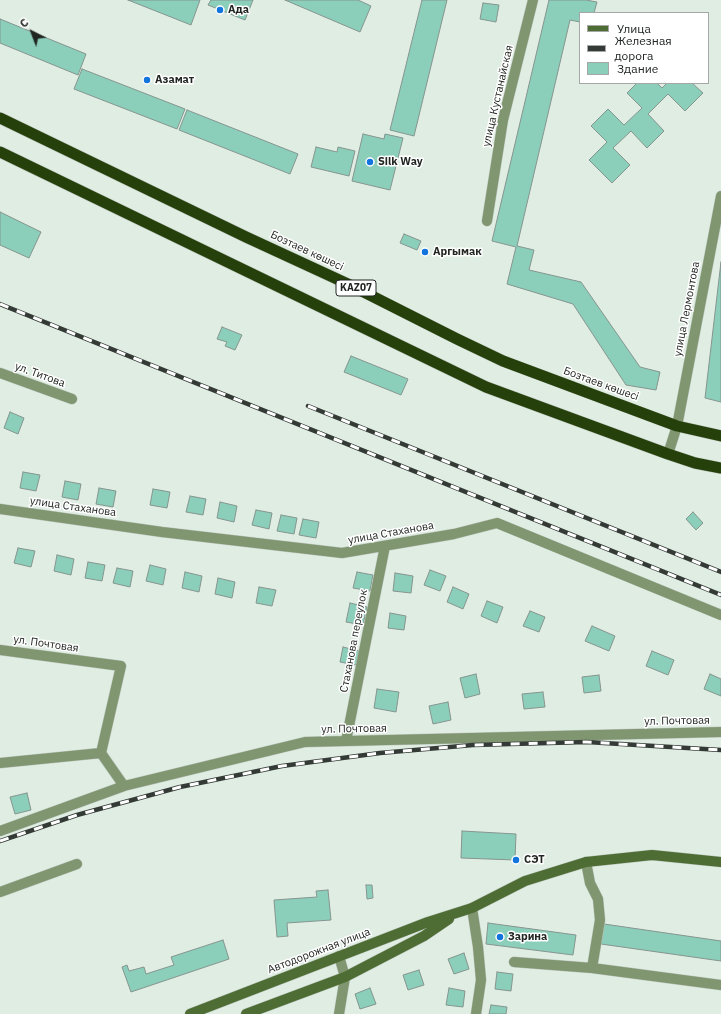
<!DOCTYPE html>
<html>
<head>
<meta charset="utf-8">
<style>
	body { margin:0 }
	#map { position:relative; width:721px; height:1014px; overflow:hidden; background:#e0ede3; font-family:"IBM Plex Sans",sans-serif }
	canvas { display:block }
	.legend { position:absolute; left:579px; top:12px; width:130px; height:72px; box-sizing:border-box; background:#fff; border:1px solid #a6a8a7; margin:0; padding:5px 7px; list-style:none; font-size:12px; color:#212622 }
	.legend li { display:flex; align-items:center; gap:8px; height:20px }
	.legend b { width:20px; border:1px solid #a6a8a7 }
	.north { position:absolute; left:12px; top:12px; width:40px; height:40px; -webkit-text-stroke:3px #fff; paint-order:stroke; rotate:318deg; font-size:11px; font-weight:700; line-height:16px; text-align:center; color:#212622 }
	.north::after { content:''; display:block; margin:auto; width:14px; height:18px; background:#212622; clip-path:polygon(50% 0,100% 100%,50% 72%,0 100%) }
</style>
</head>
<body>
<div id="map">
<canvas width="721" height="1014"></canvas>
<ul class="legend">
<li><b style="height:5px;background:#4e6d34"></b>Улица</li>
<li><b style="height:5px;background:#343a36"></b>Железная дорога</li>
<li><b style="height:11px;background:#8bceba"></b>Здание</li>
</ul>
<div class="north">С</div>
</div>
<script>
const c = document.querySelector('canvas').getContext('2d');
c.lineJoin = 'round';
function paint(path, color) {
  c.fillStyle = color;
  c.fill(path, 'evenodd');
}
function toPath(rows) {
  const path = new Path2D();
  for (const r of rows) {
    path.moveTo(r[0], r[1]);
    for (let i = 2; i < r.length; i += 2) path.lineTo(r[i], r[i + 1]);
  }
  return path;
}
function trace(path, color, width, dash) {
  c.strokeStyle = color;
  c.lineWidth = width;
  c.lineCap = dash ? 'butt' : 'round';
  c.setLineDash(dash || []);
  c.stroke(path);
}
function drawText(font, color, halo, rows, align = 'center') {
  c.font = font + ' "IBM Plex Sans",sans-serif';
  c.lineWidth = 3;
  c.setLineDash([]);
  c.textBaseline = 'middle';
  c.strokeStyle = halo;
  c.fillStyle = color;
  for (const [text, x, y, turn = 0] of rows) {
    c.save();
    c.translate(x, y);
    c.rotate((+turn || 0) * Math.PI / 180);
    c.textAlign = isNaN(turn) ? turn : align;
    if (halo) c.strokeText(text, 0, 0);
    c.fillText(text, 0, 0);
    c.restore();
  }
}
const building = toPath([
	[128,0,200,0,191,25,128,0],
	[211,0,253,0,245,20,208,5,211,0],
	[285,0,358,0,371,6,360,32,285,0],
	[422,0,447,0,414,136,390,130,422,0],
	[549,0,586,0,597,2,594,13,580,13,580,22,570,20,517,246,534,250,529,270,581,282,640,367,660,372,656,390,626,385,573,304,507,284,516,247,492,241,549,0],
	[483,3,499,5,496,22,480,19,483,3],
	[0,19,86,54,78,75,0,43,0,19],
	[82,69,185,109,177,129,74,89,82,69],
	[637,83,657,83,662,88,667,83,692,83,703,93,685,111,668,94,648,114,664,131,647,148,631,131,613,148,630,165,612,183,589,160,607,142,591,126,608,109,624,125,642,108,627,93,637,83],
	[187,110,298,154,290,174,179,130,187,110],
	[363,134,384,139,385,134,403,138,390,190,352,181,363,134],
	[316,147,337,152,338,147,355,151,349,176,311,167,316,147],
	[0,212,41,232,29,258,0,245,0,212],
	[404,234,421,241,417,250,400,243,404,234],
	[721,262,721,402,705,398,721,262],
	[222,327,242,335,235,350,225,346,227,342,217,339,222,327],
	[351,356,408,379,401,395,344,372,351,356],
	[10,412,24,418,18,434,4,428,10,412],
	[23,472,40,475,36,491,20,488,23,472],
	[65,481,81,484,78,500,62,497,65,481],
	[99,488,116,491,113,507,96,504,99,488],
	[153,489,170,492,167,508,150,505,153,489],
	[190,496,206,499,203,515,186,512,190,496],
	[220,502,237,506,234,522,217,518,220,502],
	[256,510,272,513,269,529,252,525,256,510],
	[693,512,703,523,696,530,686,519,693,512],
	[281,515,297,518,294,534,277,531,281,515],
	[303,519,319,522,316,538,299,535,303,519],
	[18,548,35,551,31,567,14,563,18,548],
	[57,555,74,559,71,575,54,571,57,555],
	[88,562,105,565,102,581,85,578,88,562],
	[150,565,166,569,163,585,146,581,150,565],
	[117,568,133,571,130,587,113,583,117,568],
	[430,570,446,576,440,591,424,585,430,570],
	[185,572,202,576,199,592,182,588,185,572],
	[357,572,373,575,370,591,353,588,357,572],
	[395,573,413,576,411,593,393,591,395,573],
	[218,578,235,582,232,598,215,594,218,578],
	[259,587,276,590,272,606,256,603,259,587],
	[453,587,469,594,463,609,447,602,453,587],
	[487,601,503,607,497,623,481,616,487,601],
	[350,603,367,607,363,625,346,622,350,603],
	[530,611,545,617,539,632,523,626,530,611],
	[390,613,406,616,404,630,388,628,390,613],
	[592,626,615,636,609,651,585,641,592,626],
	[343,647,359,651,356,665,340,662,343,647],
	[652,651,674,660,668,675,646,666,652,651],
	[476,674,480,694,465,698,460,678,476,674],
	[710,674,721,679,721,696,704,689,710,674],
	[599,675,601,691,584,693,582,677,599,675],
	[377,689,399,692,396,712,374,708,377,689],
	[543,692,545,707,524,709,522,694,543,692],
	[448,702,451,720,433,724,429,706,448,702],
	[27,793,31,810,15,814,10,797,27,793],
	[462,831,516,834,515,860,461,858,462,831],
	[366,885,372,885,373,898,367,899,366,885],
	[328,890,331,920,287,923,288,936,277,937,274,900,317,897,316,891,328,890],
	[488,923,576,935,573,955,486,944,488,923],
	[604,924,721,941,721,961,601,944,604,924],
	[223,940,229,959,131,992,122,967,127,965,129,971,144,967,146,974,174,965,171,957,223,940],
	[464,953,469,969,454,974,448,959,464,953],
	[419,970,424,985,408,990,403,975,419,970],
	[497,972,513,974,511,991,495,989,497,972],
	[370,988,376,1004,360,1009,355,994,370,988],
	[449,988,465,991,463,1007,446,1005,449,988],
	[491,1005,507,1007,506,1014,489,1014,491,1005]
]);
paint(building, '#8bceba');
trace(building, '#85958f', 1);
const minor = toPath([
	[487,221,503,120,533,0],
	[0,373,72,399],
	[668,454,677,426,721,196],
	[0,509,162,532,342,553,454,534,497,523,721,615],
	[0,650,121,666,101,753],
	[346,741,385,546],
	[0,763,101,753,124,786],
	[0,831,124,786,305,742,721,732],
	[0,892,77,864],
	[472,908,478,947,481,980,476,1014],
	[339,956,345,977,339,1014],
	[514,962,592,968,600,920,598,899,590,883,586,862],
	[592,968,721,985]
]);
const secondary = toPath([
	[190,1014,428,922,472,908,525,881,586,862,652,855,721,862],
	[246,1014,345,977,424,936,449,919]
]);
const trunk = toPath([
	[0,118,246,237,350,285,457,339,503,361,677,426,721,436],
	[0,152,486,387,668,454,695,463,721,468]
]);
trace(minor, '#bec9c0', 11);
trace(secondary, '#bec9c0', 11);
trace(trunk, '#bec9c0', 12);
trace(minor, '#809670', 10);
trace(secondary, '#4e6d34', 10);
trace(trunk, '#26400b', 11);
const rail = toPath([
	[0,304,721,595],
	[308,406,721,572],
	[0,841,77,815,180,787,282,766,380,753,473,745,587,742,721,750]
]);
trace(rail, '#343a36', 4.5);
trace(rail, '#fff', 3, [9]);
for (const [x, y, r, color] of [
	[220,10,4,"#1274dc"],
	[147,80,4,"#1274dc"],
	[370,162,4,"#1274dc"],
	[425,252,4,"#1274dc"],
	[516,860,4,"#1274dc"],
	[500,937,4,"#1274dc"]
]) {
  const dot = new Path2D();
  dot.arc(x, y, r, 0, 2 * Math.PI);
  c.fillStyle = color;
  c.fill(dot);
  trace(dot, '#fff', 1.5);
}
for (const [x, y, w] of [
	[356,288,40]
]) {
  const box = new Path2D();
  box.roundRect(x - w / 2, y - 8, w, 16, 3);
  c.fillStyle = '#fff';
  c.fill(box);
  trace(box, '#212622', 1);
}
drawText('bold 10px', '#212622', null, [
	["KAZ07",356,288]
]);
drawText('bold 11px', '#212622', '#fff', [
	["Ада",228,10],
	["Азамат",155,80],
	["Silk Way",378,162],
	["Аргымак",433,252],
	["СЭТ",524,860],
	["Зарина",508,937]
], 'left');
drawText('11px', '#212622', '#fff', [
	["улица Кустанайская",498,96,-77],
	["Бозтаев көшесі",307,251,25],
	["улица Лермонтова",687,309,-79],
	["ул. Титова",40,375,20],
	["Бозтаев көшесі",601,384,20],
	["улица Стаханова",73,507,8],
	["улица Стаханова",391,533,-10],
	["Стаханова переулок",354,641,-79],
	["ул. Почтовая",46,644,8],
	["ул. Почтовая",677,721,-1],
	["ул. Почтовая",354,729,-1],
	["Автодорожная улица",319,951,-21]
]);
</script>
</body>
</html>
